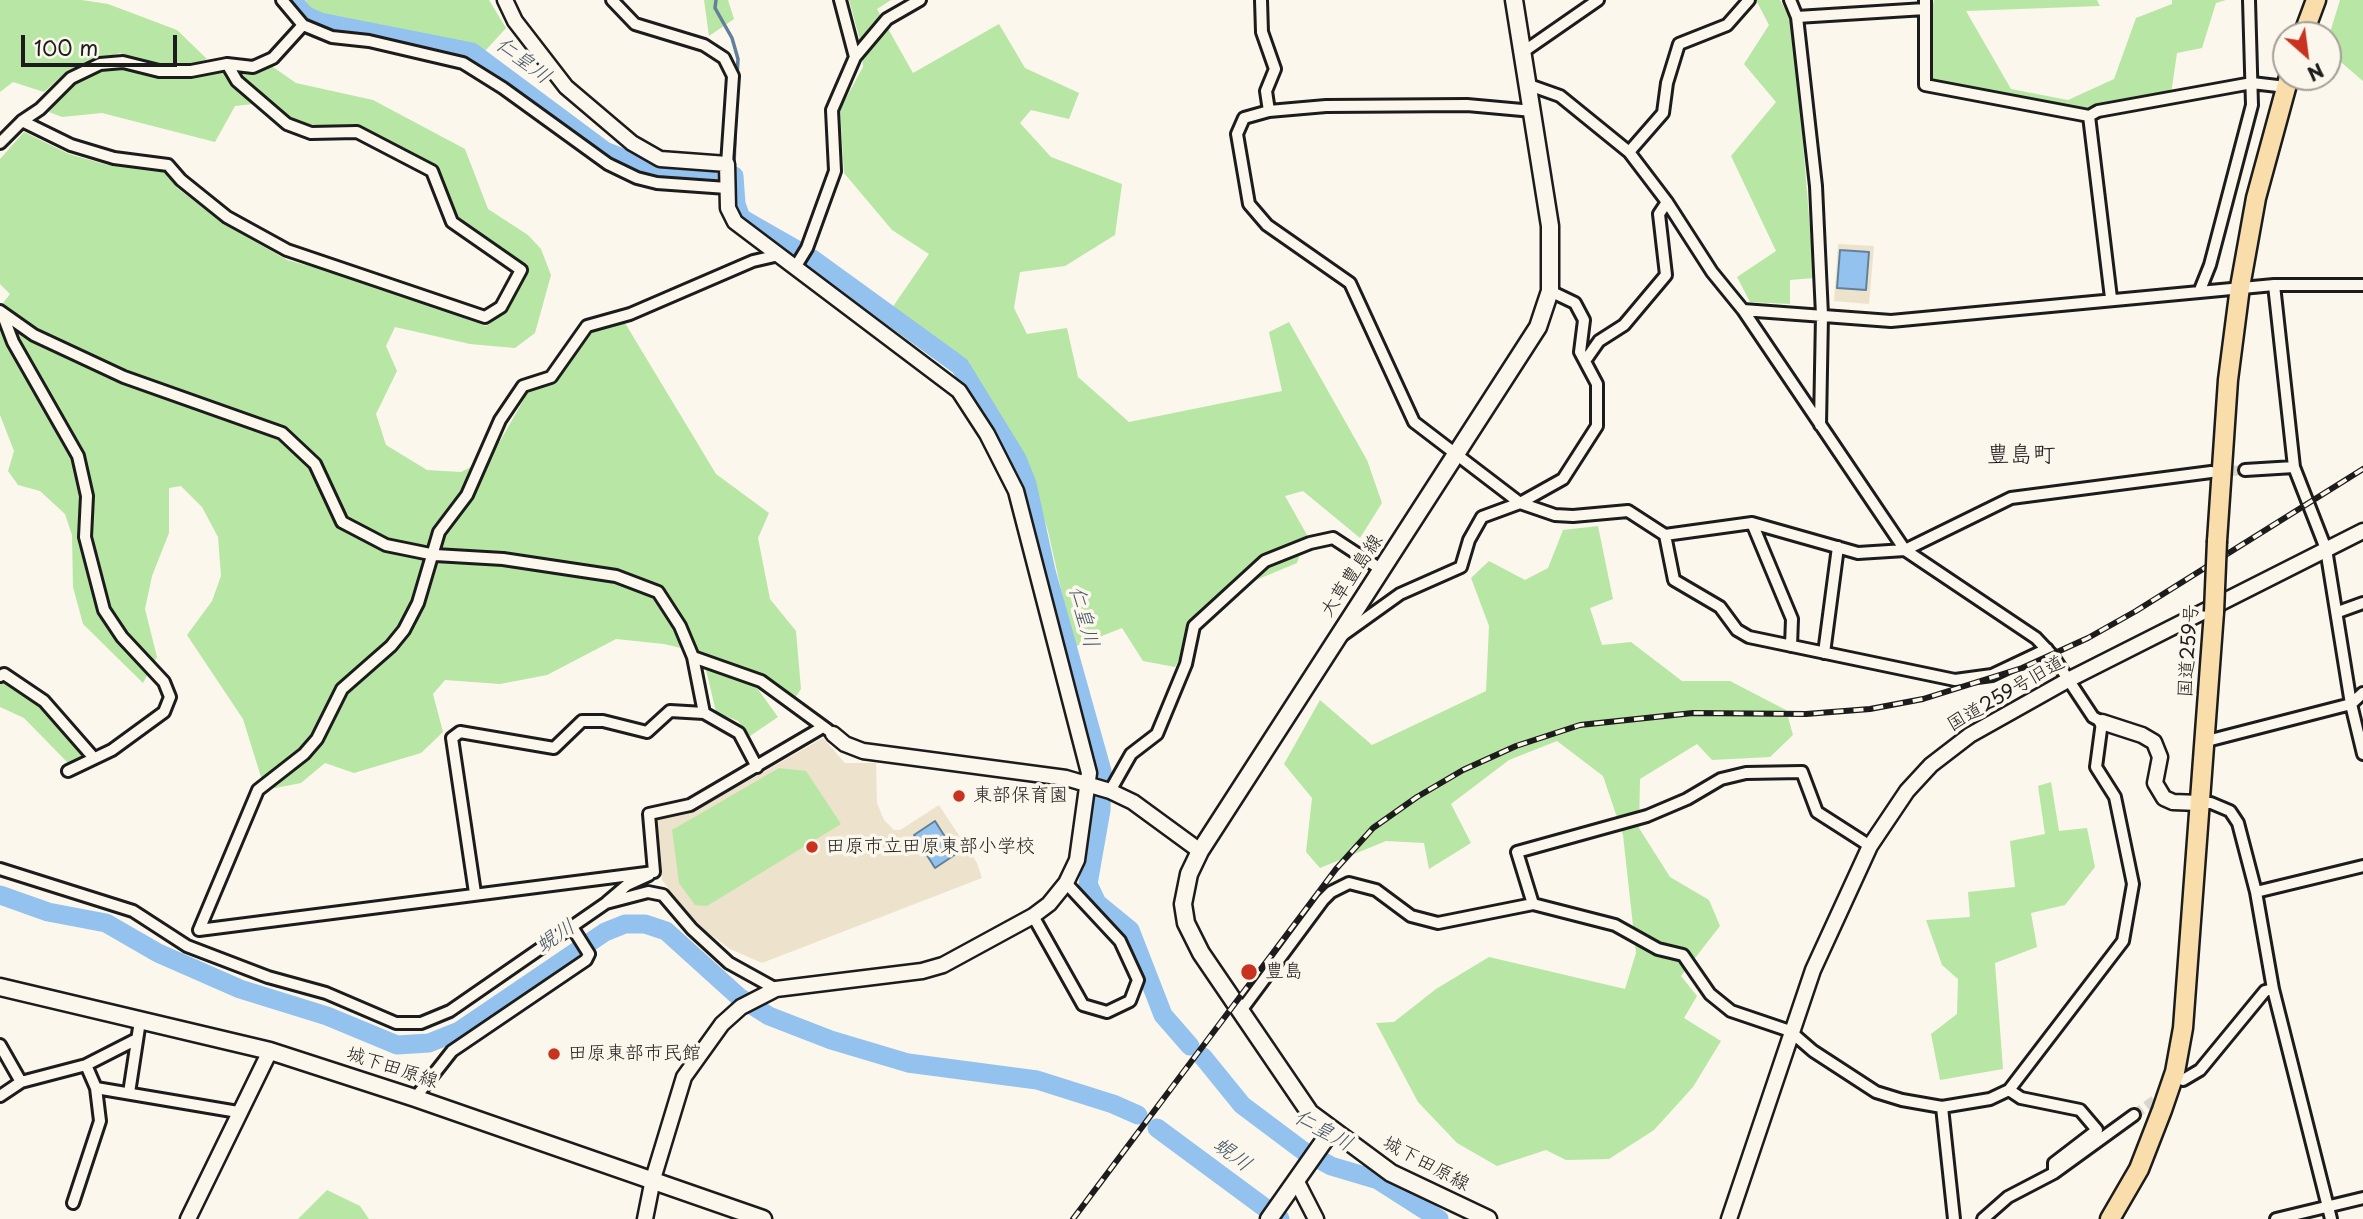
<!DOCTYPE html>
<html>
<head>
<meta charset="utf-8">
<style>
	body { margin:0 }
	#map { position:relative; width:2363px; height:1219px; overflow:hidden; background:#fbf7ec; font-family:"Playpen Sans",sans-serif }
	canvas { display:block }
	.north { position:absolute; left:2272px; top:21px; width:70px; height:70px; box-sizing:border-box; background:#fbf7ec; border:2px solid #a29f99; border-radius:50%; rotate:152deg; font-size:19px; font-weight:700; line-height:28px; text-align:center; color:#1c1c1c }
	.north::after { content:''; display:block; margin:auto; width:24px; height:32px; background:#c8321e; clip-path:polygon(50% 0,100% 100%,50% 72%,0 100%) }
	.scale { position:absolute; left:21px; top:35px; width:156px; height:32px; box-sizing:border-box; border:4px solid #1c1c1c; border-top:0; padding-left:9px; font-size:21px; line-height:24px; white-space:nowrap; color:#1c1c1c; -webkit-text-stroke:5px #fbf7ec; paint-order:stroke }
</style>
</head>
<body>
<div id="map">
<canvas width="2363" height="1219"></canvas>
<div class="north">N</div>
<div class="scale">100 m</div>
</div>
<script>
const c = document.querySelector('canvas').getContext('2d');
c.lineJoin = 'round';
function paint(path, color) {
  c.fillStyle = color;
  c.fill(path, 'evenodd');
}
function toPath(rows) {
  const path = new Path2D();
  for (const r of rows) {
    path.moveTo(r[0], r[1]);
    for (let i = 2; i < r.length; i += 2) path.lineTo(r[i], r[i + 1]);
  }
  return path;
}
function trace(path, color, width, dash) {
  c.strokeStyle = color;
  c.lineWidth = width;
  c.lineCap = dash ? 'butt' : 'round';
  c.setLineDash(dash || []);
  c.stroke(path);
}
function drawText(font, color, halo, rows, align = 'center') {
  c.font = font + ' "Playpen Sans","Klee One",sans-serif';
  c.lineWidth = 7;
  c.setLineDash([]);
  c.textBaseline = 'middle';
  c.strokeStyle = halo;
  c.fillStyle = color;
  for (const [text, x, y, turn = 0] of rows) {
    c.save();
    c.translate(x, y);
    c.rotate((+turn || 0) * Math.PI / 180);
    c.textAlign = isNaN(turn) ? turn : align;
    if (halo) c.strokeText(text, 0, 0);
    c.fillText(text, 0, 0);
    c.restore();
  }
}
paint(toPath([
	[1838,244,1874,246,1869,304,1834,301],
	[823,738,845,763,876,763,877,803,884,820,894,830,900,830,939,805,977,863,982,878,762,963,730,949,706,931,678,902,662,880,656,824,659,819,695,811]
]), '#ede3cc');
paint(toPath([
	[0,0,82,0,108,4,177,30,207,59,192,65,159,66,120,53,68,70,44,92,13,82,0,92],
	[305,0,489,0,506,28,485,51,315,14],
	[704,0,728,0,734,19,709,36],
	[849,0,891,0,877,9,913,73,999,24,1025,68,1079,93,1069,119,1031,110,1020,123,1051,157,1122,184,1115,235,1065,266,1020,272,1014,308,1027,334,1067,328,1078,377,1129,422,1282,391,1269,332,1289,322,1367,460,1382,503,1360,538,1303,491,1285,496,1307,535,1297,563,1220,595,1188,622,1185,649,1175,667,1143,661,1122,628,1074,647,1048,531,1024,457,965,363,892,308,929,254,892,230,844,173,840,109,863,67,861,44],
	[1756,0,1780,0,1791,20,1799,94,1814,278,1790,280,1790,304,1750,302,1737,277,1776,251,1731,156,1776,102,1744,64,1769,25],
	[1934,0,2097,0,2100,6,1966,11,2011,89,2068,100,2114,79,2136,18,2172,4,2172,0,2226,0,2216,3,2202,48,2177,53,2171,94,2095,105,2084,110,1931,81,1928,32],
	[2340,0,2363,0,2363,81,2328,51,2328,39],
	[270,65,296,83,373,100,465,149,488,209,528,235,541,249,551,275,535,333,515,348,470,344,395,327,386,346,397,371,376,414,386,445,427,470,461,472,491,457,528,392,556,382,592,332,625,323,716,474,769,513,758,538,770,599,796,631,801,689,795,698,758,674,757,688,778,717,750,736,738,721,716,712,702,653,664,644,616,639,547,675,500,684,445,680,433,694,443,732,421,753,354,773,325,763,301,783,265,790,243,719,187,635,212,601,221,576,218,537,202,507,181,486,169,488,169,533,152,576,145,609,157,657,143,683,83,624,73,587,72,535,65,514,40,491,18,485,8,471,14,451,0,415,0,307,10,294,0,284,0,159,24,132,69,154,108,165,163,170,177,188,224,224,287,260,350,277,486,326,509,309,528,267,457,217,438,169,356,124,322,126,296,122,253,104,235,106,215,142,102,113,62,117,49,112,73,84,103,69,124,68,159,77,191,77,223,70,254,73],
	[1598,526,1613,599,1590,608,1602,645,1631,642,1682,681,1730,681,1786,710,1793,735,1770,757,1712,760,1697,744,1640,779,1639,828,1670,877,1709,900,1720,926,1681,976,1697,996,1684,1018,1721,1041,1693,1087,1654,1130,1609,1159,1566,1160,1546,1150,1497,1166,1457,1143,1418,1102,1376,1023,1394,1022,1436,989,1489,957,1625,989,1636,953,1623,835,1603,776,1557,741,1509,760,1451,804,1471,843,1429,869,1424,843,1386,841,1320,868,1306,852,1312,798,1284,764,1320,700,1372,745,1486,691,1489,626,1471,578,1489,561,1525,580,1548,568,1563,530],
	[0,676,41,705,87,759,69,764,24,718,0,707],
	[779,768,806,771,841,824,707,906,695,905,679,883,672,830],
	[2051,782,2059,831,2087,828,2095,867,2065,905,2031,913,2037,947,1995,963,2003,1069,1940,1080,1931,1034,1957,1014,1958,979,1942,965,1926,920,1970,917,1968,892,2015,887,2010,841,2045,834,2038,786],
	[327,1190,360,1206,369,1219,298,1219]
]), '#b8e6a4');
const water = toPath([
	[1840,250,1869,252,1866,290,1837,288,1840,250],
	[935,821,956,854,935,868,914,835,935,821]
]);
paint(water, '#93c2ee');
trace(water, '#63809a', 2);
trace(toPath([
	[716,0,715,8,732,38,738,59,737,77],
	[734,168,736,105]
]), '#63809a', 3.5);
trace(toPath([
	[292,0,305,15,320,22,472,52,605,151,652,170,718,176],
	[734,176,736,204,741,218,797,250],
	[811,258,960,366,1017,459,1027,484,1046,571,1102,771,1101,810,1088,884,1097,903,1130,930,1163,1015,1190,1046],
	[0,895,48,912,106,923,158,953,240,989,327,1016,397,1045,429,1043,459,1031,605,932,625,924,645,924,666,931,739,997,769,1016,831,1040,908,1063,1037,1080,1113,1104,1138,1115],
	[1203,1057,1242,1105,1302,1150,1331,1166,1378,1180,1439,1219],
	[1157,1128,1280,1219]
]), '#93c2ee', 19);
trace(toPath([
	[2216,472,2245,470],
	[2134,1115,2166,1092]
]), '#dad6cd', 10, [10, 5]);
const minor = toPath([
	[282,0,303,25,332,37,369,41,463,63,503,88,608,164,637,178,657,183,727,188],
	[612,0,635,24,704,45,724,58,733,76,727,164],
	[840,0,855,57],
	[1261,0,1262,32,1275,69,1266,91,1269,111],
	[1790,0,1797,17,1816,186,1822,315,1820,425],
	[1925,0,1925,85,2089,116,2111,298],
	[1797,17,1925,9],
	[1523,52,1598,0],
	[1533,111,1467,105,1326,106,1269,111,1244,118,1237,134,1249,204,1267,225,1350,283,1414,422,1520,503,1555,515,1573,516,1628,511,1665,535,1752,523,1858,553,1905,550,2011,498,2211,472],
	[2089,116,2098,111,2252,83,2286,87],
	[22,121,71,145,114,158,168,165,181,180,227,217,287,250,485,317,501,307,521,270,452,222,432,171,357,132,311,133,287,124,237,81,227,64],
	[0,143,22,121,40,109,71,78,100,64,123,62,159,71,191,71,227,64,253,67,273,58,303,25],
	[1629,152,1663,113,1667,83,1679,44,1727,25,1749,0],
	[796,266,807,248,835,171,832,110,855,57,887,19,920,0],
	[2274,285,2363,285],
	[2200,290,2210,265,2252,105,2249,0],
	[1743,310,1891,321,2274,285,2294,467,2326,549,2351,704,2363,754],
	[0,311,34,335,124,377,282,433,315,464,342,522,386,545,435,555,503,559,616,576,658,592,680,626,693,657,704,713],
	[2,313,13,342,78,456,87,496,85,537,104,610,122,637,164,682,170,697,164,712,112,750,68,771],
	[1585,361,1599,341,1624,325,1666,275,1659,214,1667,202],
	[2245,470,2294,467],
	[1752,523,1792,619,1791,646],
	[1665,535,1674,580,1720,607,1737,630,1749,637,1955,680,1992,675,2047,649],
	[2338,612,2363,603],
	[1340,637,1400,594,1461,567,1469,540,1482,517,1520,503,1563,479,1597,426,1597,384,1580,352,1584,320,1575,303,1550,291],
	[1824,653,1838,547],
	[693,657,761,681,828,730],
	[0,676,4,674,44,701,93,757],
	[2203,742,2351,704,2363,693],
	[1110,791,1131,754,1157,734,1186,664,1194,626,1265,561,1310,543,1333,538,1382,570],
	[2199,803,2211,803,2230,811,2238,823,2256,892,2273,989,2331,1219],
	[0,869,133,911,187,946,268,977,326,993,396,1023,421,1023,450,1011,606,903,648,892,663,895,692,929,729,963,776,989],
	[654,872,649,814,690,805,823,727],
	[2256,892,2363,866],
	[475,893,452,738,460,732,554,748,582,721,603,721,647,732,670,711,704,713,739,733,757,767],
	[607,902,627,885,649,875],
	[1533,904,1517,852,1647,816,1687,799,1721,779,1746,773,1802,772,1817,812,1870,846],
	[1033,916,1083,1005,1107,1012,1130,1001,1138,980,1120,941,1066,883],
	[199,930,258,790,304,754,317,739,342,689,391,646,404,630,418,603,439,532,467,495,500,420,523,386,551,377,587,326,630,314,753,261,779,255],
	[199,930,654,872],
	[1240,1012,1323,900,1331,892,1349,883,1376,890,1411,916,1438,923,1533,904,1615,925,1658,949,1683,955,1710,994,1731,1011,1790,1031,1813,1051,1876,1092,1902,1100,1942,1107,1990,1099,2009,1090,2123,941,2133,884,2115,797,2096,767,2102,722,2093,717,2052,655,2036,638,1905,550,1743,310,1712,272,1667,202,1629,152,1560,96,1529,85],
	[0,1045,21,1082],
	[86,1065,96,1088,238,1112],
	[2183,1080,2200,1070,2265,991,2273,989],
	[2009,1090,2021,1098,2080,1110,2097,1130,2054,1163,2054,1173],
	[129,1093,140,1021],
	[0,1096,21,1082,86,1065,135,1040],
	[415,1098,452,1051,586,960,589,954,572,927],
	[1942,1107,1954,1219],
	[73,1203,100,1121,96,1088],
	[1983,1219,2008,1197,2054,1173,2134,1115],
	[2276,1219,2363,1198]
]);
const tertiary = toPath([
	[505,0,515,21,566,87,632,143,660,159,727,164,728,208,735,222,959,391,987,434,1016,491,1089,773,1077,860,1066,883,1049,904,1033,916,943,965,922,971,776,989,741,1007,722,1024,684,1077,653,1179,645,1219],
	[2102,722,2142,735,2154,742,2160,757,2155,783,2164,798,2173,802,2199,803],
	[833,734,845,744,863,751,1066,778,1110,791,1133,802,1200,851],
	[1296,1180,1316,1219],
	[188,1219,270,1051],
	[1729,1219,1813,970,1870,846,1907,791,1931,765,1970,735,2068,680,2363,531]
]);
const secondary = toPath([
	[0,987,270,1051,415,1098,763,1219],
	[1269,1219,1331,1131],
	[1488,1219,1391,1173,1310,1113,1201,953,1186,923,1183,904,1189,874,1200,851,1538,327,1550,291,1550,226,1514,0]
]);
const trunk = toPath([
	[2303,35,2316,0],
	[2217,541,2228,380,2240,287,2256,198,2289,77],
	[2110,1219,2139,1169,2162,1110,2175,1072,2183,1028,2214,612]
]);
trace(minor, '#1c1c1c', 16);
trace(tertiary, '#1c1c1c', 19);
trace(secondary, '#1c1c1c', 21);
trace(trunk, '#1c1c1c', 23);
trace(minor, '#fbf7ec', 10);
trace(tertiary, '#fbf7ec', 14);
trace(secondary, '#fbf7ec', 16);
trace(trunk, '#f9deab', 18);
const rail = toPath([
	[1073,1219,1336,869,1373,828,1417,797,1463,770,1516,746,1580,725,1693,713,1806,714,1870,709,1923,699,2022,668,2088,638,2136,611,2363,469]
]);
trace(rail, '#1c1c1c', 6);
trace(rail, '#fbf7ec', 3.5, [10]);
const trunkBridge = toPath([
	[2214,612,2217,541]
]);
trace(trunkBridge, '#1c1c1c', 23, []);
trace(trunkBridge, '#f9deab', 18);
for (const [x, y, r, color] of [
	[959,796,7,"#c8321e"],
	[812,847,7,"#c8321e"],
	[1249,972,9,"#c8321e"],
	[554,1054,7,"#c8321e"]
]) {
  const dot = new Path2D();
  dot.arc(x, y, r, 0, 2 * Math.PI);
  c.fillStyle = color;
  c.fill(dot);
  trace(dot, '#fbf7ec', 2.5);
}
drawText('19px', '#1c1c1c', '#fbf7ec', [
	["大草豊島線",1352,576,-56],
	["国道259号",2189,651,-86],
	["国道259号旧道",2006,694,-30],
	["城下田原線",392,1068,18],
	["城下田原線",1426,1164,28]
]);
drawText('19px', '#1c1c1c', '#fbf7ec', [
	["東部保育園",973,796],
	["田原市立田原東部小学校",826,847],
	["豊島",1265,972],
	["田原東部市民館",568,1054]
], 'left');
drawText('italic 21px', '#465666', '#fbf7ec', [
	["仁皇川",523,61,37],
	["仁皇川",1083,617,75],
	["蜆川",556,937,-34],
	["仁皇川",1323,1131,29],
	["蜆川",1232,1155,37]
]);
drawText('23px', '#1c1c1c', '#fbf7ec', [
	["豊島町",2021,456]
]);
</script>
</body>
</html>
